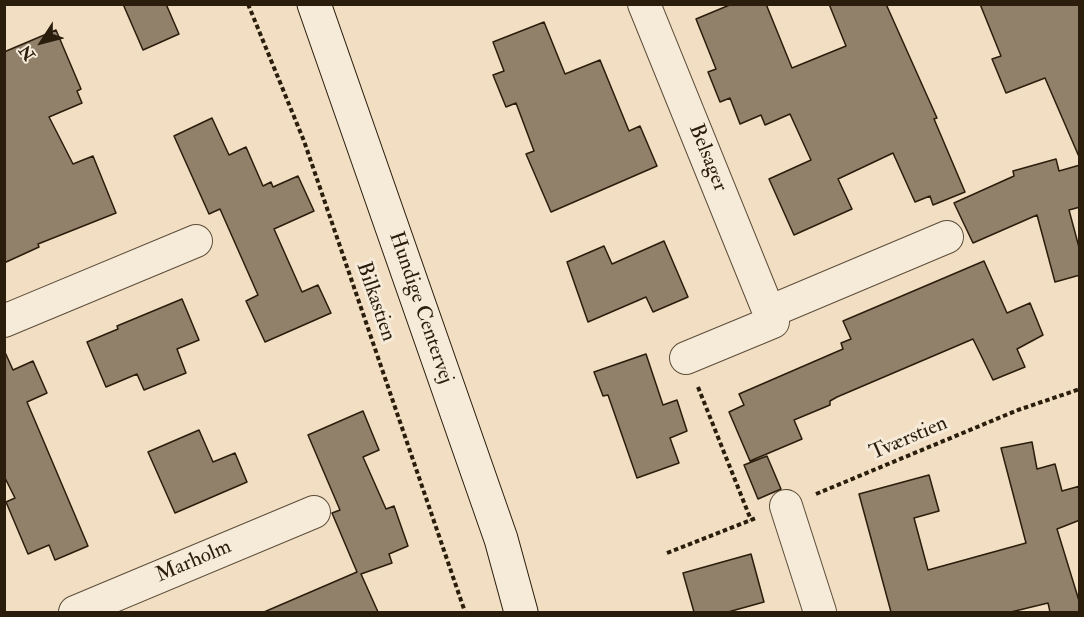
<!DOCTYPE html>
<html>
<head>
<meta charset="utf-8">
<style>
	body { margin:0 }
	#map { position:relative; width:1084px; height:617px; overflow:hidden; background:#f1dec3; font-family:"IM FELL Double Pica",serif }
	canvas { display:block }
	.frame { position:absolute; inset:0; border:6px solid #2a1d0b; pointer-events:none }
	.north { position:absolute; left:12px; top:12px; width:60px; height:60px; -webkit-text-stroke:4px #f6ead8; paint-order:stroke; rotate:234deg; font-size:16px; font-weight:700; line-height:24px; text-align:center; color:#2a1d0b }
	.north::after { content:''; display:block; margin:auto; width:21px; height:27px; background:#2a1d0b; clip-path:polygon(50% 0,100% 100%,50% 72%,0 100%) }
</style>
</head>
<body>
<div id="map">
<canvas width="1084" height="617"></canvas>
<div class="frame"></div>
<div class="north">N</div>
</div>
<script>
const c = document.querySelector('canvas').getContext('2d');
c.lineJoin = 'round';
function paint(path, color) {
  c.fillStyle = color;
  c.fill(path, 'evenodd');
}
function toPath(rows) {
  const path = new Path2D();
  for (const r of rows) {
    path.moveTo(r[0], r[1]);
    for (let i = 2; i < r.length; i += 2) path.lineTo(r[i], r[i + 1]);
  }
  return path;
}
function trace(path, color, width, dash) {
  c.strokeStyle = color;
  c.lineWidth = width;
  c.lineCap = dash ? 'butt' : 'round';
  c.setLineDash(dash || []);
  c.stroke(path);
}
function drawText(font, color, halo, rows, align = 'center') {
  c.font = font + ' "IM FELL Double Pica",serif';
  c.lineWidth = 6;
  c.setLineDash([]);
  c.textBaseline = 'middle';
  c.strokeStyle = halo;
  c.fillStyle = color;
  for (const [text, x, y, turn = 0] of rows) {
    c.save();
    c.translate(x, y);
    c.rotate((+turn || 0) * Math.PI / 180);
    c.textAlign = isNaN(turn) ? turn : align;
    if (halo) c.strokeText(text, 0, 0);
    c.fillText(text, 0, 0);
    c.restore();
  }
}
const building = toPath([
	[123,4,166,4,179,34,143,50,123,4],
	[732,4,766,4,792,68,846,46,829,4,886,4,937,118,934,119,965,192,933,205,930,196,915,202,893,153,838,179,852,209,794,235,769,179,811,160,790,114,765,125,761,115,740,124,730,98,720,102,708,72,716,69,696,19,732,4],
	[980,4,1080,4,1080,159,1045,78,1006,93,992,59,1001,56,980,4],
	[544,22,565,74,600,60,629,131,640,126,657,166,551,212,526,154,534,151,516,103,506,107,493,75,504,71,493,42,544,22],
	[56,30,81,89,77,91,82,103,49,117,73,164,93,156,116,213,38,244,39,247,4,263,4,52,56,30],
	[212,118,229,155,246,147,263,186,271,182,273,187,298,176,314,211,274,229,302,292,318,285,331,313,265,342,246,301,258,295,220,209,209,214,174,136,212,118],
	[1056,159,1059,171,1080,165,1080,207,1069,210,1080,251,1080,275,1055,282,1037,215,973,243,954,203,1014,176,1013,171,1056,159],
	[664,241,688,297,653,312,646,297,588,322,567,262,604,246,612,264,664,241],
	[984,261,1007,313,1030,303,1043,335,1017,349,1025,367,993,380,973,339,837,397,830,401,830,405,794,420,802,439,750,461,729,412,744,405,739,394,843,349,841,343,851,339,843,321,984,261],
	[182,299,199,340,177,349,186,373,144,390,137,374,106,387,87,342,118,329,117,326,182,299],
	[4,350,13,370,33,361,47,393,27,402,88,546,55,560,49,545,28,554,6,502,15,498,4,476,4,350],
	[646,354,663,405,677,400,687,431,670,438,679,463,637,478,608,395,603,396,594,372,646,354],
	[363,411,379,450,363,457,386,509,394,506,408,546,389,554,392,563,361,574,378,612,264,612,357,572,332,513,340,510,308,435,363,411],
	[199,430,213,462,235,453,247,482,175,513,148,452,199,430],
	[1032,442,1037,469,1055,464,1062,491,1080,486,1080,520,1057,529,1080,604,1080,612,1050,612,1048,603,1011,612,891,612,859,494,929,475,939,511,914,518,928,570,1026,543,1001,448,1032,442],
	[767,456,781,489,758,499,744,465,767,456],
	[751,554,764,602,728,612,694,612,683,573,751,554]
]);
paint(building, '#91816b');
trace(building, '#2a1d0b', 1.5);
const street = toPath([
	[644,4,773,322,686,358],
	[769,312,947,237],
	[4,321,196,241],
	[786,506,820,612],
	[75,612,314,512]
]);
const secondary = toPath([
	[314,4,501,539,521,612]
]);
trace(street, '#5c4d39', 34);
trace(secondary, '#2a1d0b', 35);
trace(toPath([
	[248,4,304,141,465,612],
	[698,387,751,520],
	[816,494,1018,410,1080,389],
	[667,553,756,518]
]), '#2a1d0b', 4, [4.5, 3]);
trace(street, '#f6ead8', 32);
trace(secondary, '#f6ead8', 33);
drawText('21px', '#2a1d0b', '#f6ead8', [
	["Belsager",707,158,68],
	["Bilkastien",375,302,71],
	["Hundige Centervej",420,308,71],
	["Tværstien",909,439,-23],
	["Marholm",194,562,-23]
]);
</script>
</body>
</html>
